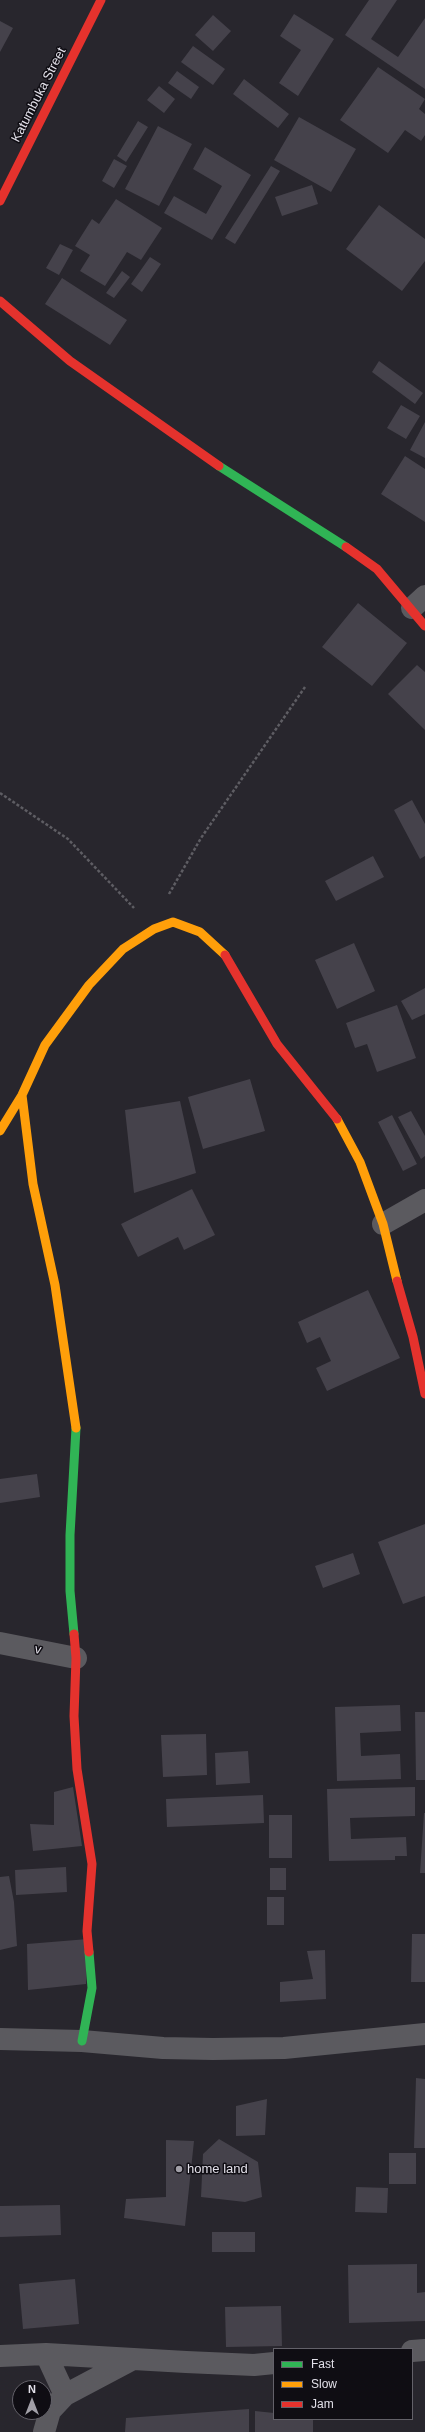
<!DOCTYPE html>
<html>
<head>
<meta charset="utf-8">
<style>
	body { margin:0 }
	#map { position:relative; width:425px; height:2432px; overflow:hidden; background:#28262d; font-family:Arial,sans-serif }
	canvas { display:block }
	.legend { position:absolute; left:273px; top:2348px; width:140px; height:72px; box-sizing:border-box; background:#0f0d13; border:1px solid #636169; margin:0; padding:5px 7px; list-style:none; font-size:12px; color:#e2e0e9 }
	.legend li { display:flex; align-items:center; gap:8px; height:20px }
	.legend b { width:20px; border:1px solid #636169 }
	.north { position:absolute; left:12px; top:2380px; width:40px; height:40px; box-sizing:border-box; background:#0f0d13; border:1px solid #636169; border-radius:50%; rotate:0deg; font-size:11px; font-weight:700; line-height:16px; text-align:center; color:#e2e0e9 }
	.north::after { content:''; display:block; margin:auto; width:14px; height:18px; background:#a19fa7; clip-path:polygon(50% 0,100% 100%,50% 72%,0 100%) }
</style>
</head>
<body>
<div id="map">
<canvas width="425" height="2432"></canvas>
<ul class="legend">
<li><b style="height:5px;background:#30b455"></b>Fast</li>
<li><b style="height:5px;background:#ff9f0a"></b>Slow</li>
<li><b style="height:5px;background:#e5322d"></b>Jam</li>
</ul>
<div class="north">N</div>
</div>
<script>
const c = document.querySelector('canvas').getContext('2d');
c.lineJoin = 'round';
function paint(path, color) {
  c.fillStyle = color;
  c.fill(path, 'evenodd');
}
function toPath(rows) {
  const path = new Path2D();
  for (const r of rows) {
    path.moveTo(r[0], r[1]);
    for (let i = 2; i < r.length; i += 2) path.lineTo(r[i], r[i + 1]);
  }
  return path;
}
function trace(path, color, width, dash) {
  c.strokeStyle = color;
  c.lineWidth = width;
  c.lineCap = dash ? 'butt' : 'round';
  c.setLineDash(dash || []);
  c.stroke(path);
}
function drawText(font, color, halo, rows, align = 'center') {
  c.font = font + ' Arial,sans-serif';
  c.lineWidth = 3;
  c.setLineDash([]);
  c.textBaseline = 'middle';
  c.strokeStyle = halo;
  c.fillStyle = color;
  for (const [text, x, y, turn = 0] of rows) {
    c.save();
    c.translate(x, y);
    c.rotate((+turn || 0) * Math.PI / 180);
    c.textAlign = isNaN(turn) ? turn : align;
    if (halo) c.strokeText(text, 0, 0);
    c.fillText(text, 0, 0);
    c.restore();
  }
}
paint(toPath([
	[369,0,397,0,371,39,398,57,425,18,425,89,345,35],
	[294,14,334,39,298,96,279,83,301,50,280,36],
	[213,15,231,31,213,51,195,35],
	[0,21,13,28,0,52],
	[193,46,225,69,213,85,181,62],
	[378,67,425,99,419,109,425,114,425,135,421,141,405,130,388,153,340,120],
	[177,71,199,87,191,99,168,83],
	[244,79,289,114,278,128,233,94],
	[159,86,175,99,164,113,147,100],
	[299,117,356,149,331,192,274,160],
	[138,121,148,127,126,162,117,156],
	[158,126,192,144,159,206,125,189],
	[205,147,251,175,212,240,164,213,174,196,206,214,222,186,193,169],
	[114,159,127,166,114,188,102,181],
	[271,166,280,171,235,244,225,238],
	[312,185,318,204,282,216,275,197],
	[116,199,162,228,141,260,127,252,105,286,80,271,90,255,75,246,92,219,99,224],
	[379,205,425,239,425,261,402,291,346,249],
	[60,244,73,250,59,275,46,268],
	[150,257,161,264,142,292,131,284],
	[122,271,130,277,114,298,106,293],
	[62,278,127,320,110,345,45,304],
	[379,361,423,393,415,404,372,372],
	[401,405,420,416,406,439,387,428],
	[425,422,425,458,410,450],
	[405,456,425,469,425,522,381,494],
	[358,603,407,643,372,686,322,647],
	[417,665,425,672,425,730,388,694],
	[412,800,425,824,425,856,420,859,394,810],
	[373,856,384,877,336,901,325,881],
	[354,943,375,991,337,1009,315,960],
	[425,988,425,1014,412,1020,401,1001],
	[397,1005,416,1058,377,1072,367,1044,355,1048,346,1023],
	[250,1079,265,1131,203,1149,188,1097],
	[180,1101,196,1173,134,1193,125,1110],
	[411,1111,425,1136,425,1156,421,1159,398,1117],
	[392,1115,417,1164,403,1171,378,1122],
	[192,1189,215,1235,184,1250,178,1237,138,1257,121,1224],
	[368,1290,400,1358,327,1391,316,1368,331,1361,320,1337,307,1343,298,1322],
	[37,1474,40,1497,0,1503,0,1479],
	[425,1524,425,1596,403,1604,378,1542],
	[353,1553,360,1574,323,1588,315,1566],
	[400,1705,401,1731,360,1733,361,1756,400,1754,401,1779,337,1781,335,1707],
	[415,1712,425,1712,425,1780,416,1780],
	[206,1734,207,1775,163,1777,161,1735],
	[248,1751,250,1783,216,1785,215,1753],
	[73,1787,82,1846,33,1851,30,1824,54,1825,54,1792],
	[415,1787,415,1816,350,1818,351,1839,406,1837,407,1856,395,1856,395,1860,329,1861,327,1789],
	[263,1795,264,1823,167,1827,166,1799],
	[424,1813,425,1813,425,1873,420,1873],
	[269,1815,292,1815,292,1858,269,1858],
	[66,1867,67,1892,16,1895,15,1870],
	[270,1868,286,1868,286,1890,270,1890],
	[9,1876,14,1902,17,1946,0,1950,0,1877],
	[267,1897,284,1897,284,1925,267,1925],
	[412,1934,425,1934,425,1982,411,1982],
	[88,1939,86,1984,28,1990,27,1944],
	[325,1950,326,1999,280,2002,280,1982,313,1979,307,1951],
	[416,2078,425,2079,425,2148,414,2148],
	[267,2099,265,2135,236,2136,236,2106],
	[219,2139,258,2162,262,2197,245,2202,201,2197,203,2154],
	[166,2140,194,2141,185,2226,124,2218,126,2199,166,2197],
	[389,2153,416,2153,416,2184,389,2184],
	[356,2187,388,2188,387,2213,355,2212],
	[60,2205,61,2235,0,2237,0,2206],
	[212,2232,255,2232,255,2252,212,2252],
	[417,2264,417,2293,425,2292,425,2321,349,2323,348,2265],
	[75,2279,79,2324,23,2329,19,2284],
	[281,2306,282,2346,226,2347,225,2307],
	[249,2409,249,2432,125,2432,126,2418],
	[255,2411,274,2413,274,2419,313,2419,313,2432,255,2432]
]), '#45424b');
trace(toPath([
	[0,793,68,839,134,908],
	[169,894,201,838,305,687]
]), '#5e5d63', 2.5, [3, 2]);
trace(toPath([
	[412,608,425,596],
	[383,1224,425,1200],
	[0,1643,76,1658],
	[0,2039,82,2041,163,2048,213,2049,284,2048,425,2034],
	[412,2351,425,2350],
	[46,2354,65,2395],
	[0,2356,46,2354,186,2362,254,2365,274,2363],
	[44,2432,50,2411,65,2395,133,2359]
]), '#5b5a5f', 22);
trace(toPath([
	[219,466,346,547],
	[74,1634,70,1591,70,1535,76,1428],
	[82,2041,92,1988,89,1952]
]), '#30b455', 9);
trace(toPath([
	[22,1095,33,1184,55,1285,76,1428],
	[337,1119,360,1162,383,1224,397,1281],
	[0,1131,22,1095,45,1045,89,985,123,949,154,929,173,922,200,932,225,955]
]), '#ff9f0a', 9);
trace(toPath([
	[0,201,101,0],
	[0,301,70,361,219,466],
	[346,547,377,569,425,626],
	[225,955,277,1044,337,1119],
	[397,1281,413,1337,425,1394],
	[74,1634,76,1658,74,1716,77,1769,92,1864,87,1931,89,1952]
]), '#e5322d', 9);
for (const [x, y, r, color] of [
	[179,2169,4,"#a19fa7"]
]) {
  const dot = new Path2D();
  dot.arc(x, y, r, 0, 2 * Math.PI);
  c.fillStyle = color;
  c.fill(dot);
  trace(dot, '#0f0d13', 1.5);
}
drawText('13px', '#e2e0e9', '#0f0d13', [
	["Katumbuka Street",39,95,-63],
	["v",38,1650,12]
]);
drawText('13px', '#e2e0e9', '#0f0d13', [
	["home land",187,2169]
], 'left');
</script>
</body>
</html>
